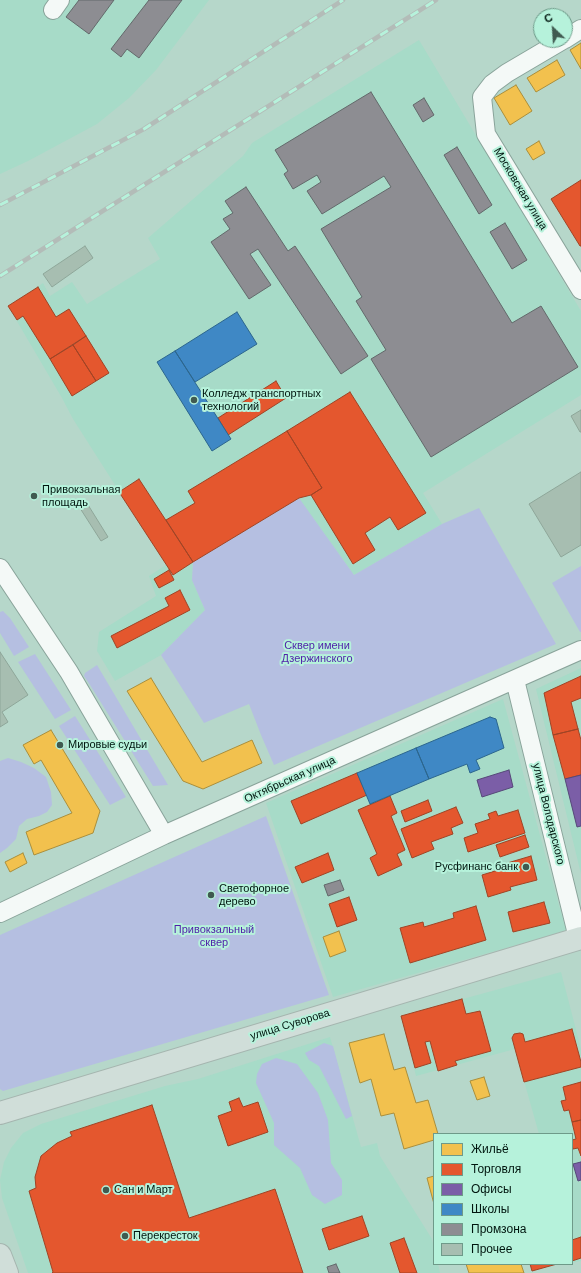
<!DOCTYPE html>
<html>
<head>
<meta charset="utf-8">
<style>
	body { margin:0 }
	#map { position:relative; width:581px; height:1273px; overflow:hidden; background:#b6d7ca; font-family:"DM Sans",sans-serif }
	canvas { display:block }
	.legend { position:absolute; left:433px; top:1133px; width:140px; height:132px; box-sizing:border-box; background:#b6f2db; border:1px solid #6e9a89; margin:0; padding:5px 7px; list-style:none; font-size:12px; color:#01160f }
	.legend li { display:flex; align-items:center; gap:8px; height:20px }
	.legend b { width:20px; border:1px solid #6e9a89 }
	.north { position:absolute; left:533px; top:8px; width:40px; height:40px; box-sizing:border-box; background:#b6f2db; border:1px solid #6e9a89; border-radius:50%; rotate:335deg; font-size:11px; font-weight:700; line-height:16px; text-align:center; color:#01160f }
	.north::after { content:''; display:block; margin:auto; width:14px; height:18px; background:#405a50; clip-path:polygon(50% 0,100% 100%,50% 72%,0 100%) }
</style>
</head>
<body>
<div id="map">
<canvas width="581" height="1273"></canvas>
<ul class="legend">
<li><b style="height:11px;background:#f2c14e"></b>Жильё</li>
<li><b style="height:11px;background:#e4572e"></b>Торговля</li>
<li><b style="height:11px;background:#7b5ea7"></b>Офисы</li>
<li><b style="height:11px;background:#3f88c5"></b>Школы</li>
<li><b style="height:11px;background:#8d8d92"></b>Промзона</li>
<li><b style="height:11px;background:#a7beb1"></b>Прочее</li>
</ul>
<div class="north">С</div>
</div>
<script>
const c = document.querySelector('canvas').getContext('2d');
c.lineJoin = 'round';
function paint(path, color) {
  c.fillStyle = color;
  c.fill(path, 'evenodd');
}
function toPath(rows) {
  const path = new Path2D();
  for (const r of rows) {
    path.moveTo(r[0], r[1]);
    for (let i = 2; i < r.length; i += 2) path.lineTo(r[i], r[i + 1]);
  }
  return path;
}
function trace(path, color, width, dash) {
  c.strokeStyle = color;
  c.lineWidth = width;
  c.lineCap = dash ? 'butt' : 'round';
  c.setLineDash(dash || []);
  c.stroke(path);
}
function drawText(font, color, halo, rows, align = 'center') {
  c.font = font + ' "DM Sans",sans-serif';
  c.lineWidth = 4;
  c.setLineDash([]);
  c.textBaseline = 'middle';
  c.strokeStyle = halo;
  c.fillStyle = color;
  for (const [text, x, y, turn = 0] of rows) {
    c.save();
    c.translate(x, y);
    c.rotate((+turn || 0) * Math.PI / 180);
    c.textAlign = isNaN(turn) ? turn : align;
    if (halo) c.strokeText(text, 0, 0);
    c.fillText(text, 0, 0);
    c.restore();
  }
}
paint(toPath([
	[0,0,209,0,156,70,129,98,97,124,28,161,0,174],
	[419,40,581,311,581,395,423,493,442,524,354,575,298,498,193,562,192,580,205,610,161,655,115,681,97,651,99,632,156,596,149,576,166,565,73,419,62,398,8,306,43,283,50,296,72,282,87,304,160,259,148,238,243,156,252,143],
	[581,668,581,874,536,689],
	[503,699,566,931,333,997,266,803],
	[561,972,581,1049,581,1261,572,1263,572,1134,539,1134,515,1049,416,1076,401,1016],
	[330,1037,361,1147,377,1143,380,1156,432,1239,434,1249,434,1264,438,1264,440,1273,28,1273,2,1198,0,1180,4,1162,11,1148,23,1133,41,1124,165,1086,198,1079]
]), '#a7dbc8');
paint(toPath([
	[299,498,354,575,442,524,479,508,556,644,274,765,261,735,249,704,204,723,161,655,205,610,192,580,193,562],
	[581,566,581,632,580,632,552,583],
	[3,611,10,618,29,647,14,656,0,633,0,612],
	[35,654,71,710,55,719,18,662],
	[97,665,168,785,153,786,90,685,84,676,85,673],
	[75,716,126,797,110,805,59,726],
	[8,758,21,762,34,768,46,777,51,792,52,805,47,812,39,816,27,819,19,826,16,839,7,848,0,853,0,761],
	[266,816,329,995,3,1091,0,1089,0,935],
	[324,1043,333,1046,352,1116,346,1119,319,1066,309,1060,305,1053],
	[276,1058,297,1064,318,1093,328,1120,331,1163,342,1180,342,1195,325,1204,312,1195,300,1168,274,1145,274,1123,256,1083,257,1074,262,1064]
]), '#b5bfe1');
const homes = toPath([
	[581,43,581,69,570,50,581,43],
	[557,60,565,75,536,92,527,78,557,60],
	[516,85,532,111,510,125,494,98,516,85],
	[539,141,545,153,533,160,526,149,539,141],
	[151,678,202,762,252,740,262,763,203,789,183,781,127,691,151,678],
	[51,730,100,811,93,833,34,855,26,832,72,813,41,760,34,764,23,745,51,730],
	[23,853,27,863,10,872,5,862,23,853],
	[339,931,346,951,330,957,323,937,339,931],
	[384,1034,394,1070,405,1067,416,1103,428,1100,438,1134,434,1134,434,1140,404,1149,394,1113,381,1116,371,1079,360,1083,349,1043,384,1034],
	[484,1077,490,1096,477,1100,470,1081,484,1077],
	[434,1176,434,1204,427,1178,434,1176],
	[466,1264,521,1264,524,1273,469,1273,466,1264]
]);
paint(homes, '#f2c14e');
trace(homes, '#aa8e3b', 1);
const shops = toPath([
	[581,180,581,246,580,246,551,199,581,180],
	[38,287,56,317,69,309,86,336,50,359,23,316,17,320,8,306,38,287],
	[86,336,109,373,96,381,73,345,86,336],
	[73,345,96,381,72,396,50,359,73,345],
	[276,381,286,398,228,435,218,418,276,381],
	[350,392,426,513,398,530,390,517,365,533,375,550,353,564,311,495,322,488,287,431,350,392],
	[287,431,322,488,311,495,299,498,193,562,166,520,195,503,188,491,287,431],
	[139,479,193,562,173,575,119,492,139,479],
	[169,570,174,580,159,588,154,579,169,570],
	[180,590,190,610,117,648,111,636,169,606,165,598,180,590],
	[581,676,581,698,571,702,578,729,553,735,544,693,581,676],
	[578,729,581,740,581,775,565,779,553,735,578,729],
	[357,773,367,795,301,824,291,801,357,773],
	[390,796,397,813,391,816,405,850,397,854,402,865,378,876,370,858,377,854,358,810,390,796],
	[428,800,432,811,405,822,401,811,428,800],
	[456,807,463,823,451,828,453,834,431,842,434,849,412,858,401,829,456,807],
	[518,810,525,833,468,852,464,838,478,833,475,824,490,819,488,814,496,811,498,816,518,810],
	[525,835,529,847,500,857,496,845,525,835],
	[328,853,334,870,302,883,295,867,328,853],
	[531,856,537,880,510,887,511,890,488,897,482,875,505,868,504,864,531,856],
	[349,897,357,920,337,927,329,904,349,897],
	[544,902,550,923,513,932,508,912,544,902],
	[476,906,486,940,410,963,400,928,423,922,424,927,454,918,453,913,476,906],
	[462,999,466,1014,480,1011,491,1051,455,1061,457,1065,438,1071,430,1041,425,1042,431,1063,415,1068,401,1016,462,999],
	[572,1029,581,1062,581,1067,524,1082,512,1038,514,1034,520,1033,523,1034,525,1042,572,1029],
	[581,1082,581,1120,572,1122,569,1110,564,1111,561,1101,566,1100,563,1087,581,1082],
	[239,1098,243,1107,258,1102,268,1132,228,1146,218,1116,232,1111,229,1102,239,1098],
	[152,1105,189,1218,275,1189,303,1273,52,1273,53,1272,29,1191,36,1188,35,1177,41,1156,57,1143,72,1136,70,1132,152,1105],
	[581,1120,581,1156,578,1148,573,1149,572,1145,572,1140,576,1139,572,1122,581,1120],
	[362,1216,369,1236,329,1250,322,1229,362,1216],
	[581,1237,581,1258,572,1261,572,1240,581,1237],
	[404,1238,417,1273,400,1273,390,1243,404,1238],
	[530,1264,557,1264,532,1271,530,1264]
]);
paint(shops, '#e4572e');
trace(shops, '#a04425', 1);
const offices = toPath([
	[509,770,513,787,482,797,477,780,509,770],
	[581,775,581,826,577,827,565,779,581,775],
	[581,1162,581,1180,578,1181,573,1164,581,1162]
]);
paint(offices, '#7b5ea7');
trace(offices, '#564879', 1);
const schools = toPath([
	[237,312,257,344,195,382,175,351,237,312],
	[175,351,231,439,212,451,157,362,175,351],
	[490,717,496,719,504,748,476,760,480,769,470,773,467,764,429,779,416,748,490,717],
	[416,748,429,779,370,804,357,773,416,748]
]);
paint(schools, '#3f88c5');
trace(schools, '#2c668e', 1);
const industry = toPath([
	[79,0,114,0,89,34,66,17,79,0],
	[149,0,182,0,139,58,127,49,121,57,111,49,149,0],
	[371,92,512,323,541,306,578,367,431,457,371,359,386,350,356,301,362,297,321,229,391,187,384,176,322,214,307,191,321,182,317,175,293,189,284,174,288,171,275,150,371,92],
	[424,98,434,115,423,122,413,105,424,98],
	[457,147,492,205,479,214,444,155,457,147],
	[246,187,288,251,295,246,368,356,341,374,258,249,250,254,271,285,249,299,211,242,230,229,223,219,233,213,225,201,246,187],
	[505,223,527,260,512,269,490,232,505,223],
	[340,880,344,890,328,896,324,885,340,880],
	[336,1264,340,1273,329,1273,327,1267,336,1264]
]);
paint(industry, '#8d8d92');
trace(industry, '#63696b', 1);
const building = toPath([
	[85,246,93,258,52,287,43,274,85,246],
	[581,410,581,432,580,432,571,416,581,410],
	[581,472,581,545,561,557,529,504,581,472],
	[85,500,108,537,101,541,78,505,85,500],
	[0,652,28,695,2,712,8,722,0,727,0,652]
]);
paint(building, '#a7beb1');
trace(building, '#8ea699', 1);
const minor = toPath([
	[53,10,60,0],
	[565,39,581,29],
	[563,40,507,73,492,84,482,97,486,134,581,290],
	[0,568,69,672,164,835],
	[515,680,578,938],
	[0,913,164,835,581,650]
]);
const major = toPath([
	[0,1113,581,938],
	[0,1255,7,1273]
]);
trace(minor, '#89a39a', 20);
trace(major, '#a5b5af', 24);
trace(minor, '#f4f9f7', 18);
trace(major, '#d0ded9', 22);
const rail = toPath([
	[0,205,144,129,343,0],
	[0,276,436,0]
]);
trace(rail, '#b3bcb8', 4.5);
trace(rail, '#b6f2db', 3, [9]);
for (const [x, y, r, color] of [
	[194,400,4,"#405a50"],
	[34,496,4,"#405a50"],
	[60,745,4,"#405a50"],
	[526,867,4,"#405a50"],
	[211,895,4,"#405a50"],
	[106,1190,4,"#405a50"],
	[125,1236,4,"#405a50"]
]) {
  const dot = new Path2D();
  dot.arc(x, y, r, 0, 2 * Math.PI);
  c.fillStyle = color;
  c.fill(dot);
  trace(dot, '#b6f2db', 1.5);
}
drawText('11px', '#01160f', '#b6f2db', [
	["Московская улица",520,189,59],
	["Октябрьская улица",290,780,-24],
	["улица Володарского",548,814,76],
	["улица Суворова",290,1025,-17]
]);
drawText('11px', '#01160f', '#b6f2db', [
	["Колледж транспортных",202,394],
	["технологий",202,407],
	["Привокзальная",42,490],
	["площадь",42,503],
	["Мировые судьи",68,745],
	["Русфинанс банк",518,867,"right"],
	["Светофорное",219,889],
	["дерево",219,902],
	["Сан и Март",114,1190],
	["Перекресток",133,1236]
], 'left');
drawText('11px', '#4e1fa8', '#b6f2db', [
	["Сквер имени",317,646],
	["Дзержинского",317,659],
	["Привокзальный",214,930],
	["сквер",214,943]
]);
</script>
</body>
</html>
